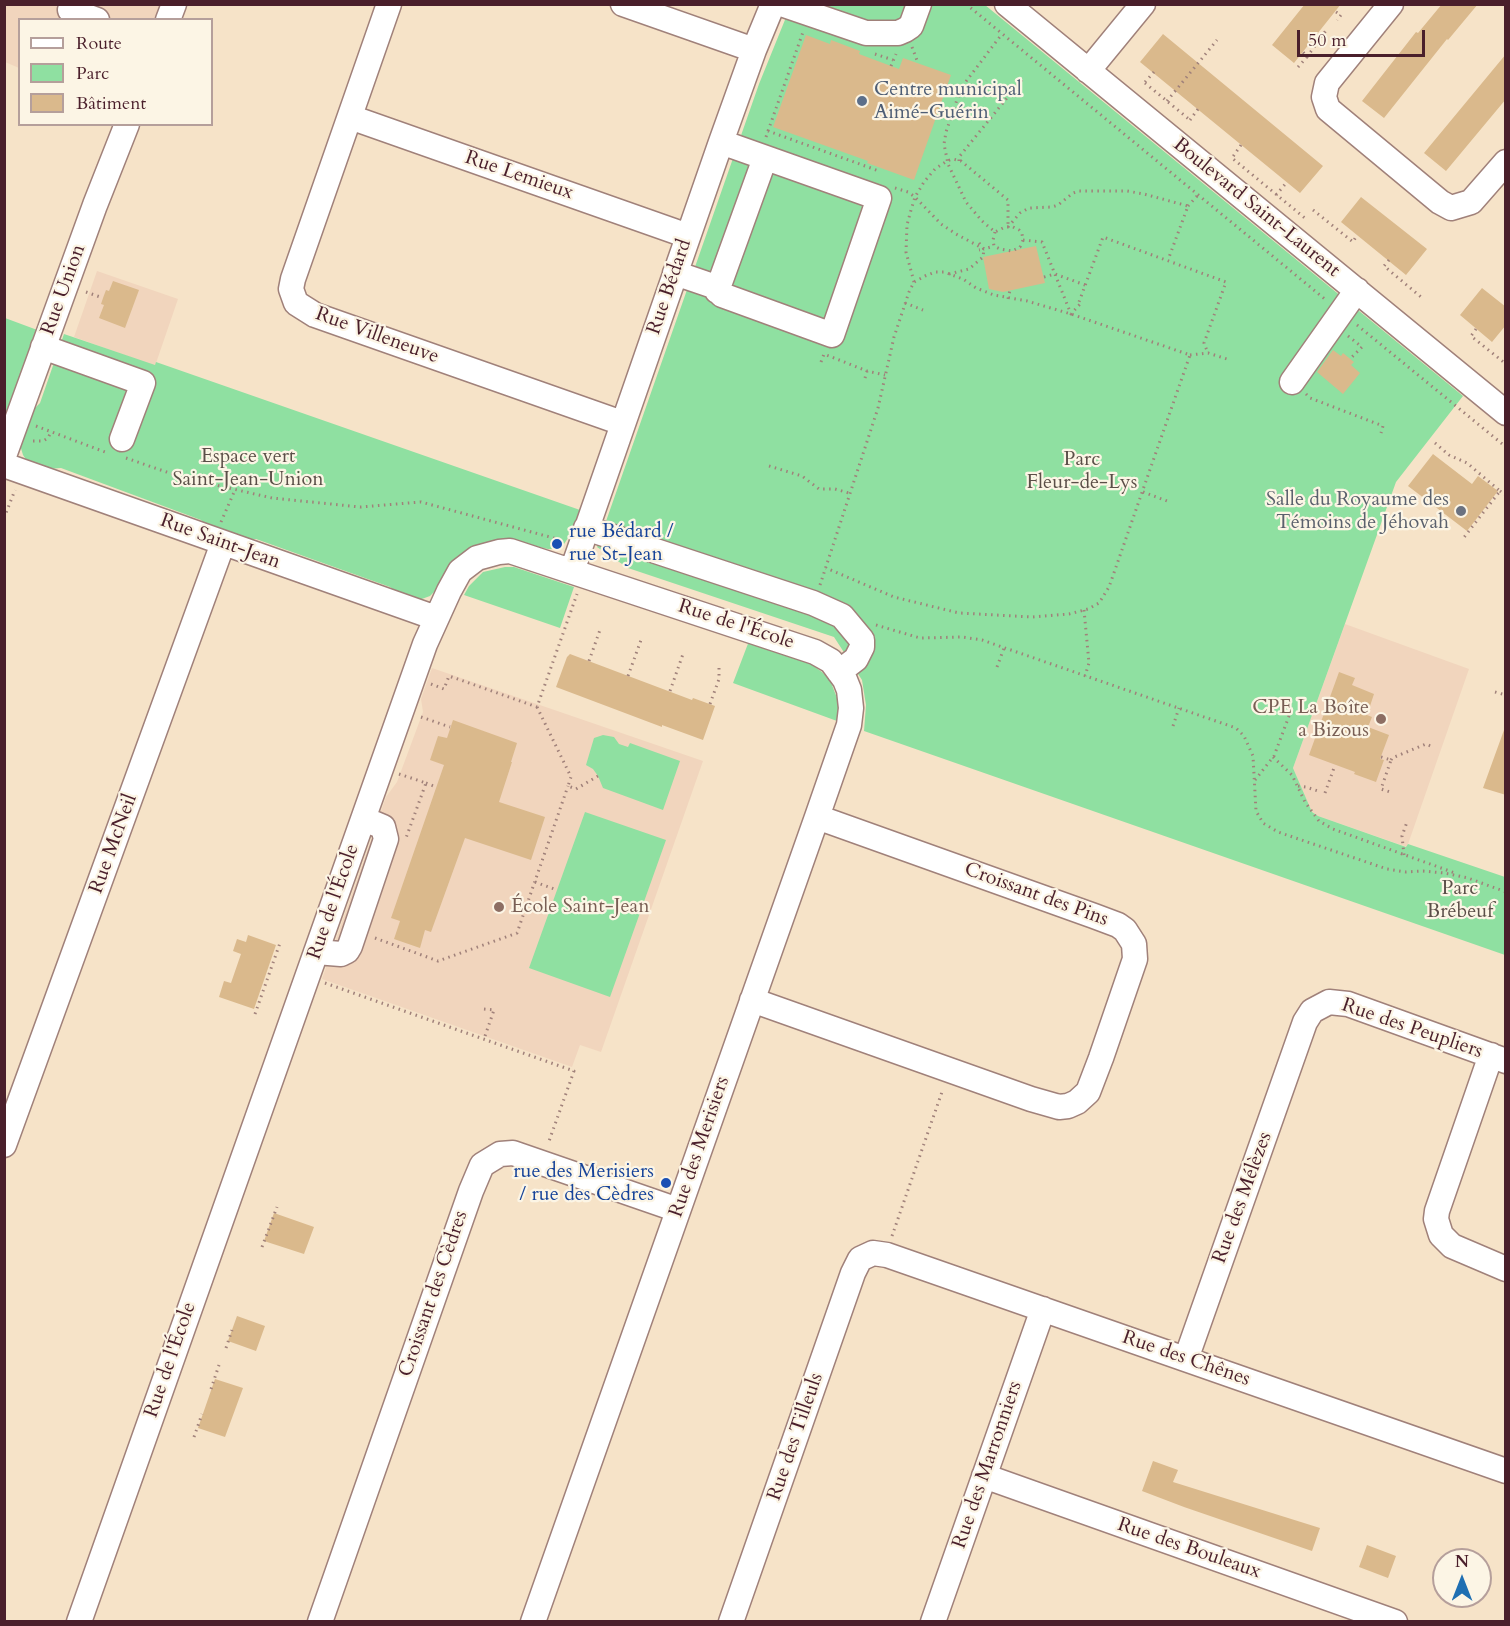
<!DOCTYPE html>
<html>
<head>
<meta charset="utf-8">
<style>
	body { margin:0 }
	#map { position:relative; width:1510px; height:1626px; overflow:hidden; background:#f6e3c8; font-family:Cardo,serif }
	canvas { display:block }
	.frame { position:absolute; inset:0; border:6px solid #4a1f2b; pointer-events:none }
	.legend { position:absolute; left:18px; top:18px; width:195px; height:108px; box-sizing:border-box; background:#fcf5e5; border:2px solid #b59f9b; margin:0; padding:8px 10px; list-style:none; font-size:18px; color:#4a1f2b }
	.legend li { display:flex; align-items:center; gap:12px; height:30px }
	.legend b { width:30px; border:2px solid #b59f9b }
	.north { position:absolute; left:1432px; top:1548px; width:60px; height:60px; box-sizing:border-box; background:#fcf5e5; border:2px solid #b59f9b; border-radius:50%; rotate:0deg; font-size:16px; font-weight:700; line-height:24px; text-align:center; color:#4a1f2b }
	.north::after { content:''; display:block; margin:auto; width:21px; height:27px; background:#1f6fb2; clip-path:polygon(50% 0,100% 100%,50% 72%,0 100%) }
	.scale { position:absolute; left:1297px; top:30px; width:128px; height:27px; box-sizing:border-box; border:3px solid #4a1f2b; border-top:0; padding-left:8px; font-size:18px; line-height:21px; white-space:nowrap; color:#4a1f2b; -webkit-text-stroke:4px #fcf5e5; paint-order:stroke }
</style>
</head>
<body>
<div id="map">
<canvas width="1510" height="1626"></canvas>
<div class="frame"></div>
<ul class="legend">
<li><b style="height:8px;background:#fff"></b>Route</li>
<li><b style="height:16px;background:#8fe0a1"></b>Parc</li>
<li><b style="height:16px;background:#dab98c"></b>Bâtiment</li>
</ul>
<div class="north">N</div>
<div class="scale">50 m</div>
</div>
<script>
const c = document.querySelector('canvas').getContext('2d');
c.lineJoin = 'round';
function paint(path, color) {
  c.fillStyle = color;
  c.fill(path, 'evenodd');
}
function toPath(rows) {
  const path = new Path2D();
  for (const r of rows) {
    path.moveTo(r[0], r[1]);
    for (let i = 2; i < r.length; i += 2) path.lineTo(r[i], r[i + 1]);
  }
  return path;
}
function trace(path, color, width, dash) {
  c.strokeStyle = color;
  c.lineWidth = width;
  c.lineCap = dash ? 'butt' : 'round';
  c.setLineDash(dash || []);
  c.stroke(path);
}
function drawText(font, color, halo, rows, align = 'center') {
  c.font = font + ' Cardo,serif';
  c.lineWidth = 4.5;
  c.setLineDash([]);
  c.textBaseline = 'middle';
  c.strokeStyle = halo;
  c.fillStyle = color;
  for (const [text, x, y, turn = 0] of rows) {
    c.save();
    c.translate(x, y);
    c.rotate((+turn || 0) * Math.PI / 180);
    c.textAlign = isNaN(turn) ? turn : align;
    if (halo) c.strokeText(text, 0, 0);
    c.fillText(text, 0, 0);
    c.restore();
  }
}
paint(toPath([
	[4,5,165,5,159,19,20,20,19,68,5,62],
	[97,271,178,299,155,366,74,337],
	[1345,624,1469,669,1407,847,1318,816,1312,812,1293,768],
	[432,668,703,761,601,1052,580,1045,572,1067,322,979,386,797,397,782,423,712,421,699]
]), '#f1d5bd');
paint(toPath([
	[791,5,985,5,1463,396,1396,482,1293,768,1312,812,1318,816,1406,847,1408,844,1505,877,1505,955,864,731,866,705,862,680,834,637,628,568,597,547,759,84],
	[5,318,40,331,5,428],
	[64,334,155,365,156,362,580,510,572,532,564,544,554,549,548,549,510,540,481,544,454,561,447,570,434,592,430,596,419,600,400,595,390,587,256,539,237,539,209,528,201,520,61,468,47,469,27,461,23,455,20,445,32,411,40,403],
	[505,567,514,567,574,587,560,628,464,595,469,586,483,572],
	[749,641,805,660,822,672,830,680,837,698,839,708,837,721,733,683],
	[603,735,614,737,619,744,628,747,630,743,680,761,663,810,603,788,598,776,593,769,586,765,594,738],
	[585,812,666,840,610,997,529,968]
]), '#8fe0a1');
paint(toPath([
	[1305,4,1341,4,1294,63,1272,45],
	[1442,4,1478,4,1448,40,1447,39,1384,118,1362,101,1416,32,1418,33],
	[1163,34,1323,166,1300,193,1140,62],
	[806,35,830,44,831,40,860,51,859,54,899,69,903,58,951,75,914,180,867,163,868,161,773,127],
	[1506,54,1506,99,1446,171,1424,153],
	[1361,197,1427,249,1406,275,1341,222],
	[1036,246,1045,283,1003,292,989,289,983,257],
	[113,281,139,290,125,328,99,318,104,305,101,304,103,298,106,290,109,291],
	[1482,288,1506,307,1506,325,1492,342,1460,315],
	[1333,350,1341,356,1343,353,1354,362,1351,365,1360,373,1343,394,1317,372],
	[1433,454,1472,484,1478,476,1498,491,1467,531,1408,486],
	[570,654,692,700,693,698,715,706,703,740,662,725,662,727,556,687,567,657],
	[1339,672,1355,678,1352,685,1374,694,1367,715,1372,717,1368,727,1389,735,1380,759,1384,760,1376,782,1354,774,1355,772,1309,755],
	[453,720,517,743,511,762,512,762,499,802,545,817,531,860,465,838,431,932,425,930,420,948,394,939,400,921,391,918,444,765,430,760,438,736,447,738],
	[1504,730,1506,730,1506,795,1483,788],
	[248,935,276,945,254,1009,219,997,224,981,231,983,241,954,233,951,237,939,246,942],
	[274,1213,314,1227,304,1254,264,1241],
	[237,1316,265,1326,256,1351,228,1341],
	[215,1379,243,1388,225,1437,198,1428],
	[1153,1461,1178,1470,1173,1482,1320,1528,1312,1551,1184,1507,1142,1491],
	[1367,1545,1396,1556,1388,1578,1359,1567]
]), '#dab98c');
const minor = toPath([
	[389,4,293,279,291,289,296,303,315,315,622,423],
	[623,4,754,50],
	[781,4,866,33,898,33,905,30,911,26,919,4],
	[1007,4,1506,413],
	[1391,4,1327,83,1324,97,1328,109,1440,202,1451,208,1471,202,1506,162],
	[70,10,97,20],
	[168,20,174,4],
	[1088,71,1143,4],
	[350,117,688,236],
	[675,273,713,286,722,295,832,335,879,198,721,142],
	[717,291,765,158],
	[43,347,143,383,122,439],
	[1292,382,1357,290],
	[4,456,95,205,127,124],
	[4,465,436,618],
	[586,528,813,603,842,616,862,640,862,647,856,659,839,672],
	[572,571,721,142,754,50,773,4],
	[316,952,341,954,347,951,350,946,386,839,383,827,364,819],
	[752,1000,1031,1099,1059,1107,1068,1106,1077,1102,1088,1092,1101,1058,1135,959,1134,944,1125,930,1118,925,1094,916,817,817],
	[1491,1055,1437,1211,1436,1219,1441,1235,1452,1246,1506,1269],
	[4,1145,223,543],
	[1186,1359,1305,1022,1312,1011,1329,1002,1348,1004,1506,1061],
	[984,1476,1395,1622],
	[79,1622,425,644,449,591,460,571,477,558,499,552,510,551,815,652,831,661,845,680,849,690,851,708,849,725,817,817,533,1622],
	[320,1622,471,1191,482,1165,500,1154,513,1153,678,1210],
	[731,1622,853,1273,860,1259,873,1253,887,1255,1506,1471],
	[933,1622,1043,1309]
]);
trace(minor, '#a0817a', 27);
trace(toPath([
	[966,4,1326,300],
	[1336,12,1341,15,1337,20],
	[912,47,918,63],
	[875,54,893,60],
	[1307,57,1327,29],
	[891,66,896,54],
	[1298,67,1307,57,1303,52],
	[1145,82,1154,72],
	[1145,83,1190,120],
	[1167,101,1217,40],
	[1190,120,1198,109],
	[768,131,803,32],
	[766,137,768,131,879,171],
	[1241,145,1232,158,1306,219],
	[959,161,959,157,1024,77],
	[895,188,908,192,915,197,941,224,956,234,984,249,994,246],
	[1276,195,1287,182],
	[1188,206,1198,195],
	[1313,210,1353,242,1357,235],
	[1008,227,1020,213,1029,208,1052,207,1058,205,1073,193,1079,191,1127,191,1144,194,1188,206,1168,260],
	[995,232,993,240,994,246,1000,249,1012,251,1020,247,1023,240,1022,234,1019,230,1013,227,1005,227,995,232,982,221,966,202,948,164,944,144,946,132,961,88,1002,34],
	[1023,240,1042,242,1071,314,1081,303,1079,302,1103,237,1226,282,1204,343,1208,353],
	[979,243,984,249,979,250],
	[1389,260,1384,266,1421,297],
	[949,274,969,269,983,257,984,249],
	[1044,277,1055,274,1085,285],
	[914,282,906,252,907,225,911,210,915,197,924,182,935,169,947,161,953,159,961,161,1008,200,1008,226],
	[86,292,103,298],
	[1008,299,1010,290],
	[905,303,923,310],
	[1357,325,1506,447],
	[1476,329,1471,336,1506,364],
	[1348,336,1362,347,1350,359],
	[1190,355,1208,353,1227,359],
	[821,362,824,354,867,371,885,375],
	[865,378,867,371],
	[1306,394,1310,398,1383,426,1381,433],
	[36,426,105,452],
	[33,441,43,441,48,438,51,432],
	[1435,443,1449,455,1467,463,1500,491,1462,540],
	[126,458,181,477,272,498,360,507,421,502,561,540],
	[769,466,802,476,819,489,835,489,849,493],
	[1500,491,1505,495],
	[1143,492,1167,501],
	[4,518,15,490],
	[221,522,235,490],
	[820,585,878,408,894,337,909,292,914,282,925,276,935,272,944,272,963,279,976,288,994,295,1027,301,1071,314,1190,355,1109,587,1099,603,1088,609,1069,614,1032,617,959,613,894,597,826,568],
	[1084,610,1089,663,1085,676],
	[876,625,920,638,962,637,982,640,1236,728,1244,736,1253,756,1256,811,1263,823,1278,832,1387,869,1406,872,1423,871,1444,873,1468,878,1506,892],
	[589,661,601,627],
	[997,667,1004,648],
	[628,676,641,640],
	[431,684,444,689,449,676,537,707,577,594],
	[670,691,683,654],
	[1495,692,1506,695],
	[710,704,719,679,719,666],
	[537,707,571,777,568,786,576,789,598,776],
	[421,717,450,727],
	[1173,726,1179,708],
	[1273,757,1292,775,1305,802,1319,821,1333,829,1455,873],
	[1381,757,1391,760,1381,789,1390,792],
	[1391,760,1392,758,1426,744,1433,747],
	[399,774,426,783,406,838],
	[1255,780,1274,756,1292,708],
	[426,783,436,787],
	[1298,786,1306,787,1321,792],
	[1325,793,1335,765],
	[1505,820,1506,819],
	[1404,855,1402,836,1407,822],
	[535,882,557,890],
	[375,938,438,961,517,933,568,786],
	[325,983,574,1071,548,1144],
	[484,1009,494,1010,484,1039],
	[255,1014,280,943],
	[892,1236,943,1089],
	[262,1247,277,1207],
	[226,1348,232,1330],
	[211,1389,219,1365],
	[194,1437,202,1414]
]), '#a0817a', 3, [1.5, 4.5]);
trace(minor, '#fff', 24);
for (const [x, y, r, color] of [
	[862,101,6,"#5c6f8a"],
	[1461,511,6,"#6b7280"],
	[557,544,6,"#1a4fb4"],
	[1381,719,6,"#8d6e63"],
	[499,907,6,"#8d6e63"],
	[666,1183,6,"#1a4fb4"]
]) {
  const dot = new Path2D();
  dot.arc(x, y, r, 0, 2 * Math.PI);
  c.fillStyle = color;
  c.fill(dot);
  trace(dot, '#fcf5e5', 2);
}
drawText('20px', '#4e5e75', '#fcf5e5', [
	["Centre municipal",874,90],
	["Aimé-Guérin",874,113]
], 'left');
drawText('20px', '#4a1f2b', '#fcf5e5', [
	["Rue Lemieux",519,176,19],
	["Boulevard Saint-Laurent",1256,208,39],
	["Rue Bédard",670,287,-71],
	["Rue Union",64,290,-70],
	["Rue Villeneuve",377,336,20],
	["Rue Saint-Jean",220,542,20],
	["Rue de l'École",736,625,18],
	["Rue McNeil",114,844,-70],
	["Croissant des Pins",1036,895,20],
	["Rue de l'École",334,902,-71],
	["Rue des Peupliers",1412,1029,19],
	["Rue des Merisiers",700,1147,-71],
	["Rue des Mélèzes",1243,1198,-70],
	["Croissant des Cèdres",434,1294,-71],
	["Rue des Chênes",1186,1359,19],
	["Rue de l'École",171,1360,-71],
	["Rue des Tilleuls",796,1437,-71],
	["Rue des Marronniers",988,1465,-71],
	["Rue des Bouleaux",1189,1549,19]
]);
drawText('20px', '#5b4f48', '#fcf5e5', [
	["Espace vert",248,457],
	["Saint-Jean-Union",248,480],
	["Parc",1082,460],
	["Fleur-de-Lys",1082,483],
	["Parc",1460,889],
	["Brébeuf",1460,912]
]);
drawText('20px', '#5b616d', '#fcf5e5', [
	["Salle du Royaume des",1449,500],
	["Témoins de Jéhovah",1449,523]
], 'right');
drawText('20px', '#164399', '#fcf5e5', [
	["rue Bédard /",569,532],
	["rue St-Jean",569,555],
	["rue des Merisiers",654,1172,"right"],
	["/ rue des Cèdres",654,1195,"right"]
], 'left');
drawText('20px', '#785e54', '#fcf5e5', [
	["CPE La Boîte",1369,708],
	["a Bizous",1369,731],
	["École Saint-Jean",511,907,"left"]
], 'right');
</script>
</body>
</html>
